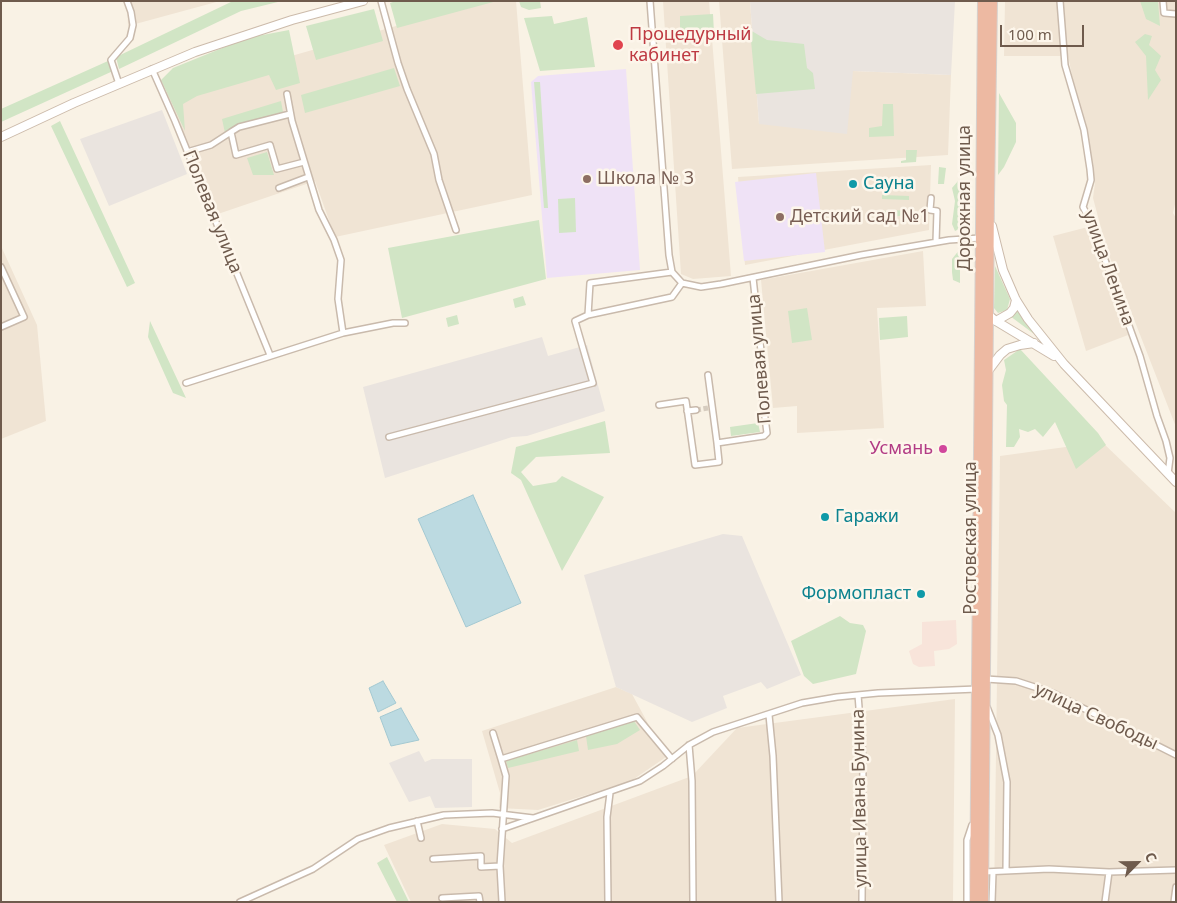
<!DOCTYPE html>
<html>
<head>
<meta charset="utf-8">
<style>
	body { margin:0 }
	#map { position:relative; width:1177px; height:903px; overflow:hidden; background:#f9f2e5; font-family:"Noto Sans",sans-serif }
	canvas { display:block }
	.frame { position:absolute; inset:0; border:2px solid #6f5b4d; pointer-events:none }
	.north { position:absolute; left:1112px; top:838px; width:50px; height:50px; -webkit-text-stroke:4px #fdf6eb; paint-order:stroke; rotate:67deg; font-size:14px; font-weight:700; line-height:20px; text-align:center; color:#6f5b4d }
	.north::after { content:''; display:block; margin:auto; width:18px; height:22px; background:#6f5b4d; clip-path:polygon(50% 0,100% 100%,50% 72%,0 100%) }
	.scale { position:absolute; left:1000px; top:25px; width:84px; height:22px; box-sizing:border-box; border:2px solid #6f5b4d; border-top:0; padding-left:6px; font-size:15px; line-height:18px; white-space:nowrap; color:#6f5b4d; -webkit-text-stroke:4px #fdf6eb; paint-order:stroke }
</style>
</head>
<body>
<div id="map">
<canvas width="1177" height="903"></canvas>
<div class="frame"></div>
<div class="north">С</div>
<div class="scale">100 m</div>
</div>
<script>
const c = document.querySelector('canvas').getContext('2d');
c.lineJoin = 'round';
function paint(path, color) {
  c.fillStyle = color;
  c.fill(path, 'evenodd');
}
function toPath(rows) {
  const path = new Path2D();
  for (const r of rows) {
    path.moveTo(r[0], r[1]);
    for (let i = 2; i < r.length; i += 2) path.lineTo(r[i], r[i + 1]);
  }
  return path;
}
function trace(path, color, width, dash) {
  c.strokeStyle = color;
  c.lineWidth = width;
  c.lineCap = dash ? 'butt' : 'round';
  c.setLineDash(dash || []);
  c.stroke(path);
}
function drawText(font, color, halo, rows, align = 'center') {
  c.font = font + ' "Noto Sans",sans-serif';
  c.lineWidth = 5;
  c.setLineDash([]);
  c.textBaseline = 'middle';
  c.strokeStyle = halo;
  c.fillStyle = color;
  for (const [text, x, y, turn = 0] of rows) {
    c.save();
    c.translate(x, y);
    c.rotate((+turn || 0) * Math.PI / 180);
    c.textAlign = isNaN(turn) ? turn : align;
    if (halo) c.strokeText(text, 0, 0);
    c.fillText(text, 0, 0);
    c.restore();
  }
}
paint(toPath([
	[127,1,220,1,128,26],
	[483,1,516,1,532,195,335,237,315,181,215,215,159,94],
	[663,1,709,1,731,276,693,279,681,274],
	[719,1,750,1,759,124,853,71,951,75,948,155,732,169],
	[1005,1,1176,1,1176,200,1173,213,1176,218,1176,427,1107,250,1093,198,1095,183,1068,56,1004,56],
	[931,165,929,230,745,265,738,177],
	[1088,227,1128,335,1086,351,1053,236],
	[1,246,37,325,46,421,1,439],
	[923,251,926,306,877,308,884,428,797,433,797,406,773,408,761,280],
	[1102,442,1176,513,1176,902,994,902,1000,456],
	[616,687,632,694,651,729,667,748,663,751,666,757,631,781,538,810,499,808,500,793,482,731],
	[955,699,953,902,411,902,384,845,442,824,495,829,512,843,692,776,737,728]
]), '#f0e4d4');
paint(toPath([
	[956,620,957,644,949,649,934,651,935,666,919,667,913,664,909,651,922,644,922,622]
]), '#f8e4da');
paint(toPath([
	[750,1,955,1,951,75,853,71,847,134,759,124],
	[162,110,187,174,109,206,80,139],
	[542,337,548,356,587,345,605,411,527,436,512,437,385,478,363,387],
	[723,534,742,536,801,675,767,689,761,682,723,696,727,708,692,722,616,687,584,575],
	[419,751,425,762,432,759,472,759,472,807,435,808,430,796,409,802,389,763]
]), '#eae4df');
paint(toPath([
	[626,69,640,270,547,278,531,82,538,76],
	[816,173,825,252,744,261,735,182]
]), '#efe2f6');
paint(toPath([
	[233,1,282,1,241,11,119,69,116,57],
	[396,1,497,1,397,28,390,3],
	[519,1,540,1,541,8,529,10,521,7],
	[1140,1,1158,1,1160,26,1146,19],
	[374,9,383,41,316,60,306,26],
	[713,14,714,33,680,36,680,16],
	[552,16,554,24,587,17,595,67,540,71,524,18],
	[289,30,300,83,276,90,269,75,197,96,183,104,185,131,161,80,173,68,247,38],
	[750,30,767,40,804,44,807,68,813,73,815,89,756,94],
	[1145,34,1152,36,1149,45,1161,56,1155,70,1161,80,1148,100,1146,56,1135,42],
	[108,61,113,71,1,122,1,109],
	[394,68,400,86,305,113,301,95],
	[534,82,540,82,548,208,544,208],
	[999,93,1016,123,1016,142,1004,167,998,175],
	[281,101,283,112,236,126,225,133,222,119],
	[883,104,893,104,894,136,869,137,869,128,882,126],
	[60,121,135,283,127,287,51,126],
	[906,150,917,150,916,162,901,163,901,161,906,160],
	[267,152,274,175,253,175,247,158],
	[939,167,946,168,944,184,938,184],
	[958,181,964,183,959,229,955,231,952,224,955,201,952,188],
	[882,195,909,196,909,200,882,199],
	[575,198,576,232,559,233,558,199],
	[910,210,910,214,882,219,882,211],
	[539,220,546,279,402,318,388,248],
	[960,249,960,283,953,280,952,272,952,259],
	[995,266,1010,299,1007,310,998,313,994,308],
	[523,296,526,305,515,308,513,299],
	[807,308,812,340,792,343,788,311],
	[1017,309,1034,334,1010,316,1015,313],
	[457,315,459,324,448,327,446,318],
	[907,316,908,337,880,340,879,318],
	[150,321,186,398,173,393,148,337],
	[1020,349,1098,433,1106,445,1076,469,1055,422,1043,437,1035,429,1028,432,1019,429,1020,437,1014,447,1006,447,1007,405,1004,401,1002,385,1006,370,1004,360],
	[605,421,610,453,536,457,521,472,533,486,556,482,562,476,604,497,562,571,521,480,511,473,516,447],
	[758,423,760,432,731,436,730,427],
	[840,616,850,623,863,625,866,631,856,674,813,684,804,676,791,641],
	[634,721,640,730,617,744,588,750,586,736],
	[577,740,579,751,508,768,506,761],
	[387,857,409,902,397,902,377,863]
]), '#d1e5c5');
const water = toPath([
	[473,495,521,603,466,627,418,519,473,495],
	[383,681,396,703,378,712,369,688,383,681],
	[401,708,419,740,391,746,380,717,401,708]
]);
paint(water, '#bcdae1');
trace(water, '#a3c8d1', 1);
trace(toPath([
	[696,410,708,408]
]), '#d6ccbf', 5, [5, 2.5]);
const street = toPath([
	[381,1,398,63,407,89,434,154,439,180,456,230],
	[650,1,669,255,672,272,682,283,701,287,721,284,861,255,949,240,980,238],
	[1060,1,1065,65,1084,130,1090,169,1091,180,1083,207,1092,224,1140,356,1157,416,1166,441,1170,458,1168,474],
	[1163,1,1164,13,1176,14],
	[152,69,175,121,270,355],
	[119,84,111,60,130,38,133,25,131,12,127,1],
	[287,94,292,121,319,210,334,240,341,260,338,299,343,333],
	[290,114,239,127,231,132,236,155,270,145,277,169,304,162],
	[187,152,211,145,231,132],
	[279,188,308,177],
	[931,198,930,210,937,211,936,242],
	[1,267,24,317,1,327],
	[588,315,590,283,672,272],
	[708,375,717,443],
	[186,383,343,333,393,323,405,323],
	[659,405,686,401,695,465,719,462,717,443,764,436,767,433,761,388,762,360,753,278],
	[687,411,696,410],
	[389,437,593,383,575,321,588,315,672,297,682,283],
	[986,679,1016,681,1053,693,1176,755],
	[858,695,863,757,862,902],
	[987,707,998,735,1007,782,1006,871],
	[769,715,773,756,779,902],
	[493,733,501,759],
	[689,745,692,781,693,902],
	[417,821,421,838],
	[502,829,640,781,663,766,689,745,713,732,802,703,837,697,878,693,977,689],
	[433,859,481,856,481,867,500,866],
	[983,872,1049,869,1109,872,1176,870],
	[442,898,479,896,480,902],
	[240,902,313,869,358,839,389,828,444,815,492,813,533,818],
	[502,902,500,866,506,776,501,759,637,717,672,759],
	[608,902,607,817,610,793],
	[967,902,967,840,972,825],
	[992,902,993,872],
	[1105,902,1109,872],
	[1174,902,1176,887]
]);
const secondary = toPath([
	[1,137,74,103,195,52,292,20,363,1],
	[992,226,1003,270,1016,300,1028,319,1064,364,1176,482],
	[986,313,996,321,1054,356],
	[996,321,1010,313,1014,308,1016,300],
	[988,371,1000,355,1007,349,1020,345,1034,343]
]);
const highway = toPath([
	[975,902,983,1],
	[983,902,989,199,992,1]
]);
trace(street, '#c9baac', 8);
trace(secondary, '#ccbbab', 10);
trace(highway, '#d7d1cd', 12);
trace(street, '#fff', 5);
trace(secondary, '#fff', 8);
trace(highway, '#edb9a2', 10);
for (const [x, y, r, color] of [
	[618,45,6,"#e0444e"],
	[587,179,5,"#8d6e63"],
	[853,184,5,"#0f9aa8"],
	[780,217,5,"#8d6e63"],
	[943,449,5,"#d1479c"],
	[825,517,5,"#0f9aa8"],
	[921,594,5,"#0f9aa8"]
]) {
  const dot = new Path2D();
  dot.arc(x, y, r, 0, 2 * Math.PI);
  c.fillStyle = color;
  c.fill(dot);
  trace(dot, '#fdf6eb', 2);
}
drawText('18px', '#be3a42', '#fdf6eb', [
	["Процедурный",629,35],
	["кабинет",629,56]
], 'left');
drawText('18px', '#785e54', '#fdf6eb', [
	["Школа № 3",597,179],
	["Детский сад №1",790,217]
], 'left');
drawText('18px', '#0d838f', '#fdf6eb', [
	["Сауна",863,184],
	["Гаражи",835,517],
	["Формопласт",911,594,"right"]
], 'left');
drawText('18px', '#6f5b4d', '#fdf6eb', [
	["Дорожная улица",965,198,-90],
	["Полевая улица",212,212,68],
	["улица Ленина",1108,268,70],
	["Полевая улица",760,359,-95],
	["Ростовская улица",971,538,-90],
	["улица Свободы",1096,717,25],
	["улица Ивана Бунина",860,798,-91]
]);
drawText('18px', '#b23c85', '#fdf6eb', [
	["Усмань",933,449]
], 'right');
</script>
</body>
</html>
